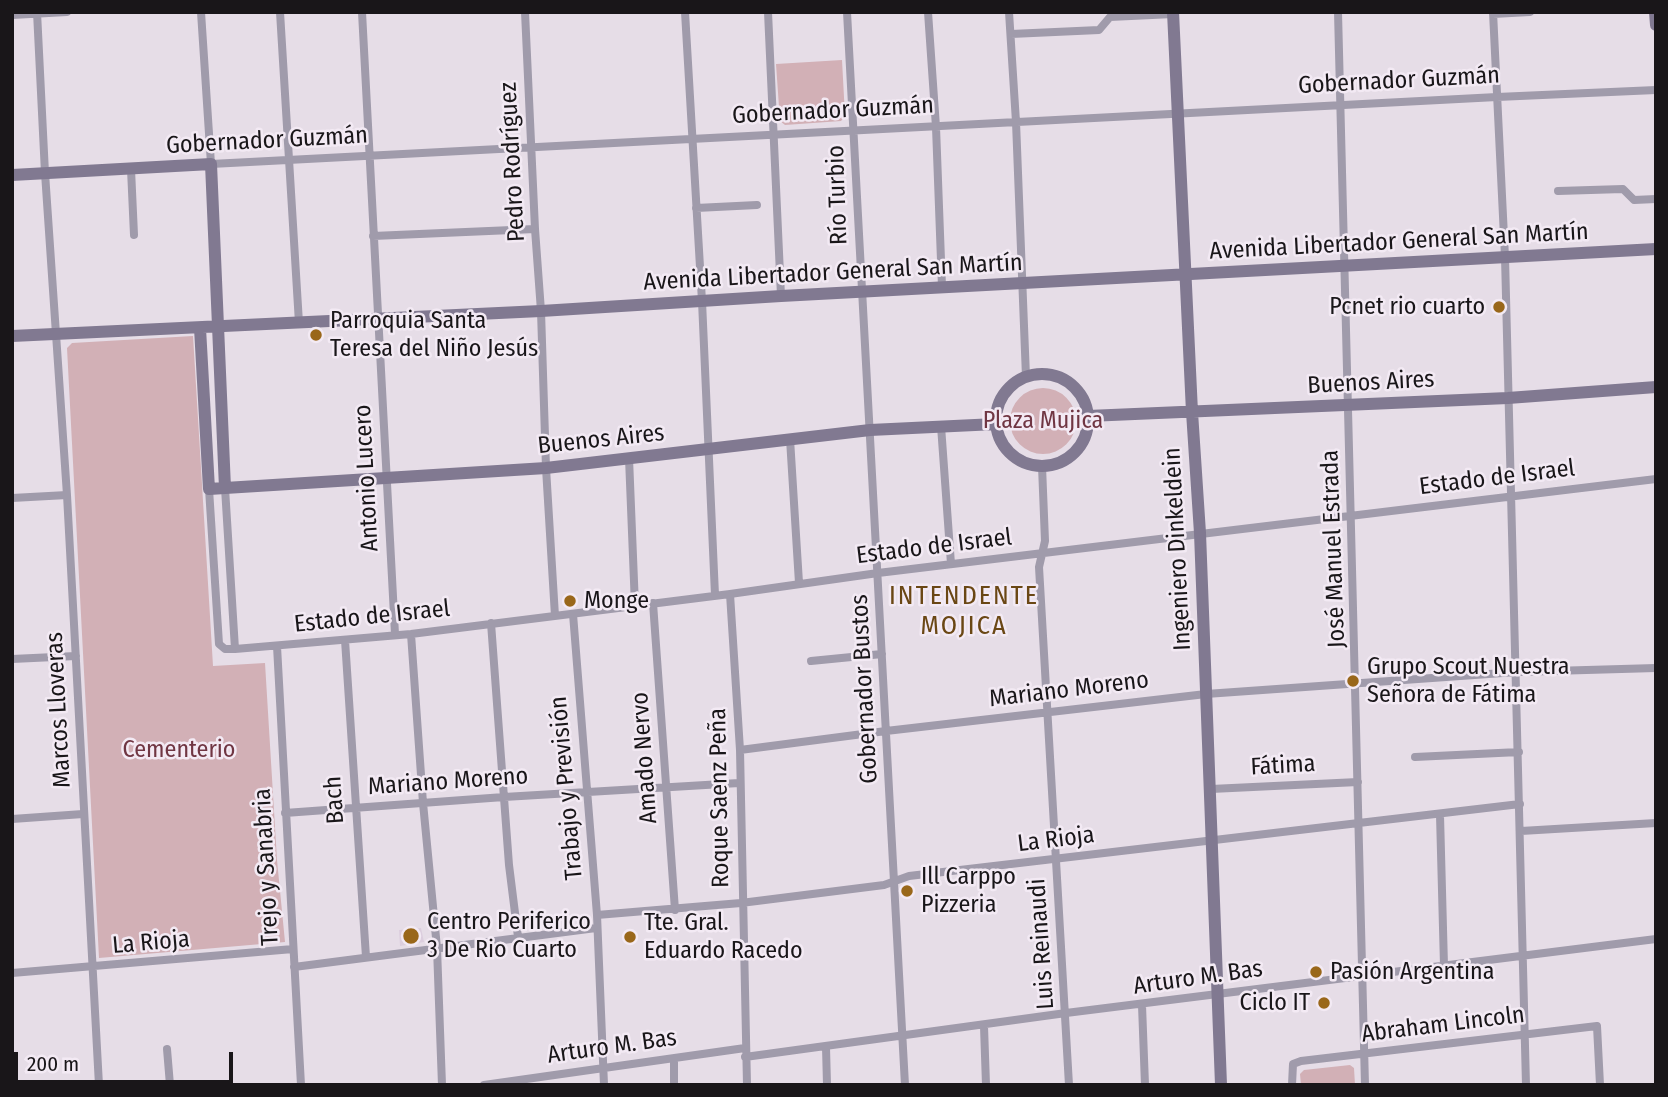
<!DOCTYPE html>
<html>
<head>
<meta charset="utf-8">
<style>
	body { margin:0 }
	#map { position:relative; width:1668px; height:1097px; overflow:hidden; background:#e6dde7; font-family:"Fira Sans Condensed",sans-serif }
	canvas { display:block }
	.frame { position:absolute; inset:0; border:14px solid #191619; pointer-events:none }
	.scale { position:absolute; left:14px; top:1052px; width:219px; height:32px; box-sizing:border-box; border:4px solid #191619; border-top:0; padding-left:9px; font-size:21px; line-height:24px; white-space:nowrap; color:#191619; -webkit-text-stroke:5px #f3eaf4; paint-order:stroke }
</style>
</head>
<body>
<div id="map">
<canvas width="1668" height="1097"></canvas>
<div class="frame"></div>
<div class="scale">200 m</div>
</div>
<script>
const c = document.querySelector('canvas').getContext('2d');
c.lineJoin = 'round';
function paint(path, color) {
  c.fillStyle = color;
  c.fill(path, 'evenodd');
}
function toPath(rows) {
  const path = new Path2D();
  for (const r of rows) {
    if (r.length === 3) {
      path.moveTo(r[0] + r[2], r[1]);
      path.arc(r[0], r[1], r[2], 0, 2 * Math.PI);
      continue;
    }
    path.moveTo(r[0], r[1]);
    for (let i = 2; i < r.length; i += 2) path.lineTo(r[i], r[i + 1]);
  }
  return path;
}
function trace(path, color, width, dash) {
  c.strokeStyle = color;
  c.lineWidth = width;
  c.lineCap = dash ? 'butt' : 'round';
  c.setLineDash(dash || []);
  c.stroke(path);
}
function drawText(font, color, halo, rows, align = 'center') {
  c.font = font + ' "Fira Sans Condensed",sans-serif';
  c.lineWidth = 5;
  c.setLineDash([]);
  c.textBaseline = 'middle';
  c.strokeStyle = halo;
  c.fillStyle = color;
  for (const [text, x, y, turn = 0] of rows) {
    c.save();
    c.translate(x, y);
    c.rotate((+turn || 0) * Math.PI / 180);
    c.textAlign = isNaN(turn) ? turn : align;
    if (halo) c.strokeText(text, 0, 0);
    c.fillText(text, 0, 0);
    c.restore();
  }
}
paint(toPath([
	[421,928,424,942,400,946,399,930]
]), '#dccede');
paint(toPath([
	[842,60,845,116,841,121,785,125,780,121,776,64],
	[193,336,213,666,265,663,277,860,285,942,99,958,67,348,72,343],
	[1043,421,33],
	[1350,1065,1354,1068,1355,1085,1301,1085,1300,1074,1304,1070]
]), '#d2b0b6');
trace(toPath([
	[37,12,45,173,67,495,99,1085],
	[201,12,211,164,1497,97,1656,90],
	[280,12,299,323],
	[362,12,395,634],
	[525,12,535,229,541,311,546,468,555,616],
	[685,12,702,301,715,595],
	[768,12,781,296],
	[847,12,905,1085],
	[928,12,936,127,942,287],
	[1009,12,1016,122,1026,377],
	[1338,12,1365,1085],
	[1493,12,1505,257,1526,1085],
	[1493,14,1530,12],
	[12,15,67,12],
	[1011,34,1099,30,1110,17,1173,14],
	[131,169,134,235],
	[1558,191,1623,189,1634,200,1656,199],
	[696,208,757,205],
	[373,236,535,229],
	[941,426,951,564],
	[790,439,799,583],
	[629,458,635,606],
	[1042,466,1045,541,1039,567,1069,1085],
	[225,488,235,649],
	[209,489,219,644,225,649,235,649,411,634,730,594,878,573,1656,479],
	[12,498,67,495],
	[730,594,740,750,747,1085],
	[653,603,675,910],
	[573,614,597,915,604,1085],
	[491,623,509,865,518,937],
	[411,634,423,803,437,948,442,1085],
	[345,640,366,957],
	[277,646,301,1085],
	[12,659,76,656],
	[811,661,882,654],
	[740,750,886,731,1206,694,1517,672,1656,668],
	[1415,757,1519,752],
	[1211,789,1358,782],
	[285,813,504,797,739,783],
	[1440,815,1444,966],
	[12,819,83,814],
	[1521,831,1656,823],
	[597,915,741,903,884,885,909,876,1520,804],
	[294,967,596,928],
	[12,973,293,949],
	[1142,1005,1145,1085],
	[984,1026,986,1085],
	[826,1047,827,1085],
	[167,1049,170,1085],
	[745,1057,1066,1013,1656,939],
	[674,1058,674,1085],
	[484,1085,745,1048],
	[1292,1085,1293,1064,1301,1061,1597,1026,1600,1085]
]), '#a09bab', 8);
trace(toPath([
	[1173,12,1192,412,1200,533,1221,1085],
	[1655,12,1656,25],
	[12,175,211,164,225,488],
	[200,328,209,489,546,468,870,430,996,424],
	[12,336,541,311,781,296,1656,249],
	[1042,420,46],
	[1088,416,1508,398,1656,387]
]), '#817991', 12);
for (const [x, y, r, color] of [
	[1499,307,7,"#99671a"],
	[316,335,7,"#99671a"],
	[570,601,7,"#99671a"],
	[1353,681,7,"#99671a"],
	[907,891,7,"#99671a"],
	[411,936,9,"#99671a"],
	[630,937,7,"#99671a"],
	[1316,972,7,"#99671a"],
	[1324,1003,7,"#99671a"]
]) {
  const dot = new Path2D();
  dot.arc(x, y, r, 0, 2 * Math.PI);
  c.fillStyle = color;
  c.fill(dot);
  trace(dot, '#f3eaf4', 2.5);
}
drawText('24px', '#191619', '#f3eaf4', [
	["Gobernador Guzmán",1399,81,-3],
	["Gobernador Guzmán",833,111,-3],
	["Gobernador Guzmán",267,141,-3],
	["Pedro Rodríguez",513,162,-93],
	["Río Turbio",838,195,-92],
	["Avenida Libertador General San Martín",1399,242,-3],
	["Avenida Libertador General San Martín",833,273,-3],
	["Buenos Aires",1371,383,-3],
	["Buenos Aires",601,440,-6],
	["Antonio Lucero",367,478,-93],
	["Estado de Israel",1497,478,-7],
	["Estado de Israel",934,547,-7],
	["Ingeniero Dinkeldein",1178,549,-93],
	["José Manuel Estrada",1334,549,-92],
	["Estado de Israel",372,617,-6],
	["Gobernador Bustos",865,689,-93],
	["Mariano Moreno",1069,690,-7],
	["Marcos Lloveras",59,710,-93],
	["Amado Nervo",645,758,-94],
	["Fátima",1283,766,-3],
	["Mariano Moreno",448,782,-4],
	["Trabajo y Previsión",567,788,-95],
	["Roque Saenz Peña",720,798,-91],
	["Bach",335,800,-94],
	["La Rioja",1056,840,-7],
	["Trejo y Sanabria",267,867,-93],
	["La Rioja",151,943,-5],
	["Luis Reinaudi",1042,944,-94],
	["Arturo M. Bas",1198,978,-8],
	["Abraham Lincoln",1443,1025,-7],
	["Arturo M. Bas",612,1047,-8]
]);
drawText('24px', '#191619', '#f3eaf4', [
	["Pcnet rio cuarto",1485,307,"right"],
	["Parroquia Santa",330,321],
	["Teresa del Niño Jesús",330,349],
	["Monge",584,601],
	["Grupo Scout Nuestra",1367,667],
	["Señora de Fátima",1367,695],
	["Ill Carppo",921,877],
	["Pizzeria",921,905],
	["Centro Periferico",427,922],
	["3 De Rio Cuarto",427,950],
	["Tte. Gral.",644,923],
	["Eduardo Racedo",644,951],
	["Pasión Argentina",1330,972],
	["Ciclo IT",1310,1003,"right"]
], 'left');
drawText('24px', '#703643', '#f3eaf4', [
	["Plaza Mujica",1043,421],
	["Cementerio",179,750]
]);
c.letterSpacing = '2px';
drawText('26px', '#6a4714', '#f3eaf4', [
	["INTENDENTE",964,597],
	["MOJICA",964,627]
]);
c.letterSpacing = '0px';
</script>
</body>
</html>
